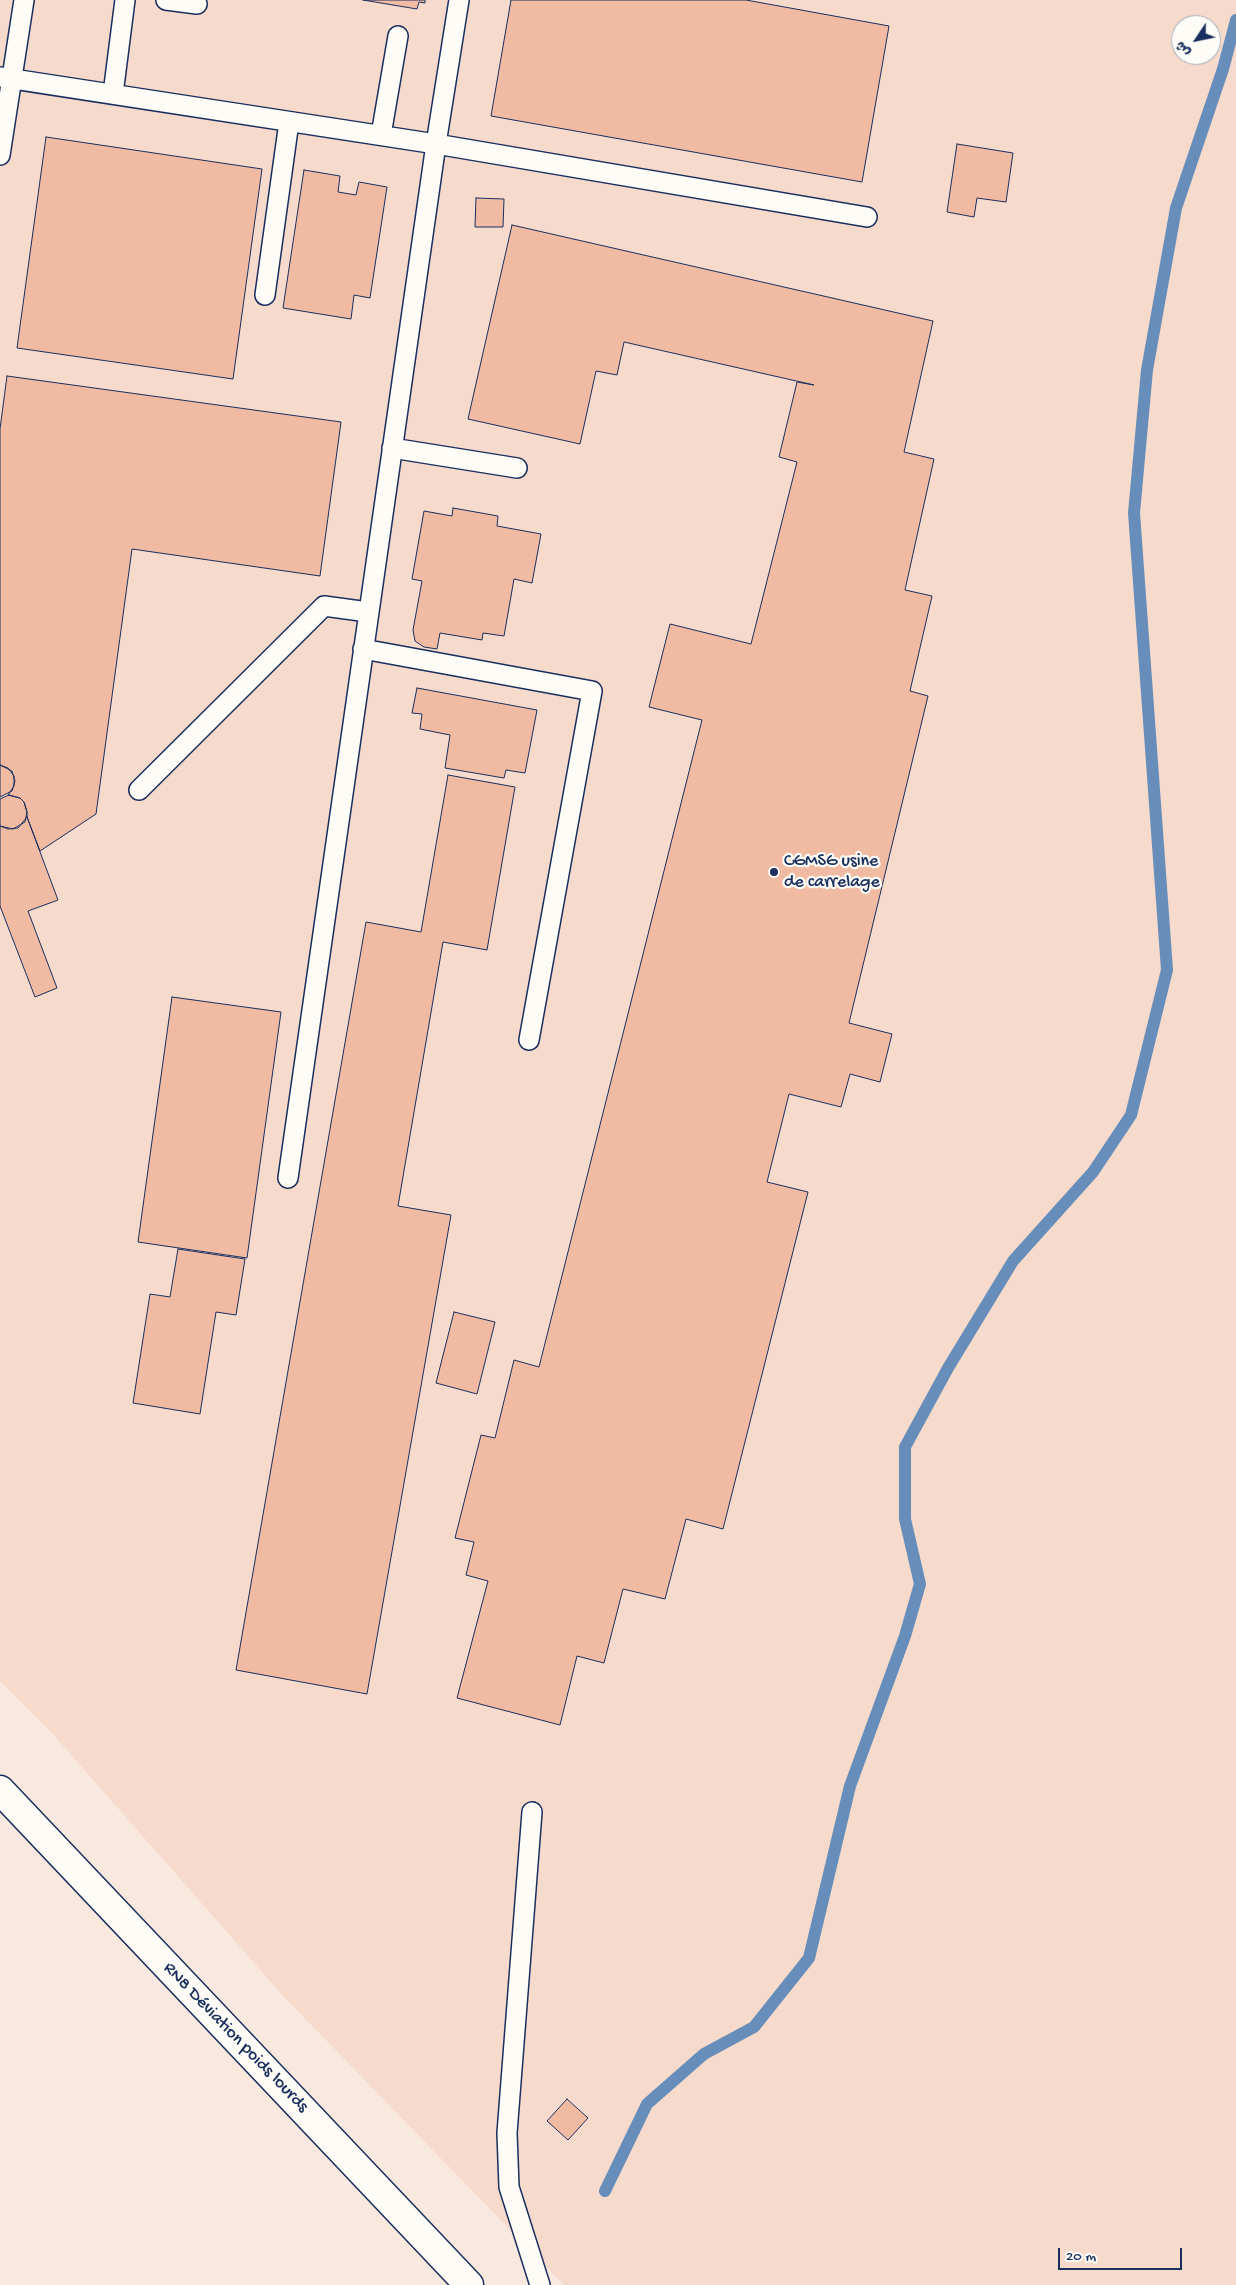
<!DOCTYPE html>
<html>
<head>
<meta charset="utf-8">
<style>
	body { margin:0 }
	#map { position:relative; width:1236px; height:2285px; overflow:hidden; background:#f9e8de; font-family:"Gochi Hand","Playpen Sans Arabic",sans-serif }
	canvas { display:block }
	.north { position:absolute; left:1171px; top:15px; width:50px; height:50px; box-sizing:border-box; background:#fdfcf7; border:1px solid #a3aaba; border-radius:50%; rotate:236deg; font-size:14px; font-weight:700; line-height:20px; text-align:center; color:#1b2f5e }
	.north::after { content:''; display:block; margin:auto; width:18px; height:22px; background:#1b2f5e; clip-path:polygon(50% 0,100% 100%,50% 72%,0 100%) }
	.scale { position:absolute; left:1058px; top:2248px; width:124px; height:22px; box-sizing:border-box; border:2px solid #1b2f5e; border-top:0; padding-left:6px; font-size:15px; line-height:18px; white-space:nowrap; color:#1b2f5e; -webkit-text-stroke:4px #fdfcf7; paint-order:stroke }
</style>
</head>
<body>
<div id="map">
<canvas width="1236" height="2285"></canvas>
<div class="north">ش</div>
<div class="scale">20 m</div>
</div>
<script>
const c = document.querySelector('canvas').getContext('2d');
c.lineJoin = 'round';
function paint(path, color) {
  c.fillStyle = color;
  c.fill(path, 'evenodd');
}
function toPath(rows) {
  const path = new Path2D();
  for (const r of rows) {
    path.moveTo(r[0], r[1]);
    for (let i = 2; i < r.length; i += 2) path.lineTo(r[i], r[i + 1]);
  }
  return path;
}
function trace(path, color, width, dash) {
  c.strokeStyle = color;
  c.lineWidth = width;
  c.lineCap = dash ? 'butt' : 'round';
  c.setLineDash(dash || []);
  c.stroke(path);
}
function drawText(font, color, halo, rows, align = 'center') {
  c.font = font + ' "Gochi Hand",sans-serif';
  c.lineWidth = 4.5;
  c.setLineDash([]);
  c.textBaseline = 'middle';
  c.strokeStyle = halo;
  c.fillStyle = color;
  for (const [text, x, y, turn = 0] of rows) {
    c.save();
    c.translate(x, y);
    c.rotate((+turn || 0) * Math.PI / 180);
    c.textAlign = isNaN(turn) ? turn : align;
    if (halo) c.strokeText(text, 0, 0);
    c.fillText(text, 0, 0);
    c.restore();
  }
}
paint(toPath([
	[0,0,1236,0,1236,2285,564,2285,284,1997,52,1733,0,1681],
	[1181,25,1211,25,1211,55,1181,55]
]), '#f6dacc');
trace(toPath([
	[605,2191,647,2104,704,2054,754,2027,809,1958,850,1786,905,1636,920,1584,905,1519,905,1447,948,1368,1013,1261,1093,1172,1131,1115,1167,970,1134,513,1147,370,1176,208,1223,69,1236,20]
]), '#678eba', 12);
const building = toPath([
	[363,0,425,0,425,3,419,2,417,9,363,0],
	[511,0,746,0,889,26,862,182,491,116,511,0],
	[46,137,262,169,233,379,17,348,46,137],
	[957,144,1013,153,1006,202,977,198,974,217,947,212,957,144],
	[304,170,340,176,338,192,356,195,359,182,387,187,370,298,354,295,351,319,283,308,304,170],
	[476,198,504,199,503,227,475,227,476,198],
	[512,225,933,321,904,452,934,459,905,590,932,596,910,691,928,696,849,1023,892,1034,880,1082,850,1074,841,1107,789,1094,767,1182,808,1192,723,1529,686,1519,665,1599,623,1589,604,1663,577,1656,560,1725,457,1698,488,1581,466,1575,474,1542,455,1538,481,1435,495,1438,514,1360,539,1367,702,720,649,707,670,624,751,644,797,462,779,457,797,382,814,385,624,342,617,375,596,371,580,444,468,419,512,225],
	[7,376,341,422,320,576,132,549,96,814,40,851,27,817,27,812,24,802,20,798,8,795,14,786,14,776,8,768,0,765,0,429,7,376],
	[453,508,498,516,497,526,541,534,532,583,514,579,504,636,483,633,482,640,440,633,437,649,424,647,415,641,413,630,422,581,412,579,424,511,452,516,453,508],
	[417,688,537,710,525,773,506,770,504,778,445,768,450,735,420,729,422,714,412,713,417,688],
	[0,765,12,771,15,781,12,791,0,797,0,765],
	[448,775,515,787,487,950,443,942,398,1206,451,1215,367,1694,236,1670,366,922,421,932,448,775],
	[9,795,20,798,24,802,27,812,25,822,13,829,0,826,0,799,9,795],
	[27,817,58,900,28,911,57,988,35,997,0,906,0,826,8,829,18,828,27,817],
	[172,997,281,1012,247,1258,138,1242,172,997],
	[178,1249,245,1259,236,1315,216,1312,200,1414,133,1403,150,1294,170,1297,178,1249],
	[454,1312,495,1322,477,1394,436,1383,454,1312],
	[567,2099,588,2118,568,2140,547,2121,567,2099]
]);
paint(building, '#f0bba2');
trace(building, '#1b2f5e', 1);
const service = toPath([
	[166,0,197,4],
	[0,77,436,144,867,217],
	[113,94,125,0],
	[381,135,398,36],
	[0,155,24,0],
	[265,295,289,122],
	[392,448,517,468],
	[363,649,592,691,529,1040],
	[139,790,324,606,368,612],
	[288,1178,436,144,459,0],
	[532,1812,507,2133,509,2187,540,2285]
]);
const trunk = toPath([
	[0,1790,469,2285]
]);
trace(service, '#1b2f5e', 22);
trace(trunk, '#1b2f5e', 31);
trace(service, '#fdfcf7', 19);
trace(trunk, '#fdfcf7', 28);
for (const [x, y, r, color] of [
	[774,872,5,"#1b2f5e"]
]) {
  const dot = new Path2D();
  dot.arc(x, y, r, 0, 2 * Math.PI);
  c.fillStyle = color;
  c.fill(dot);
  trace(dot, '#fdfcf7', 2);
}
drawText('18px', '#1b2f5e', '#fdfcf7', [
	["CGMSG usine",784,862],
	["de carrelage",784,883]
], 'left');
drawText('18px', '#1b2f5e', '#fdfcf7', [
	["RN8 Déviation poids lourds",235,2038,46]
]);
</script>
</body>
</html>
